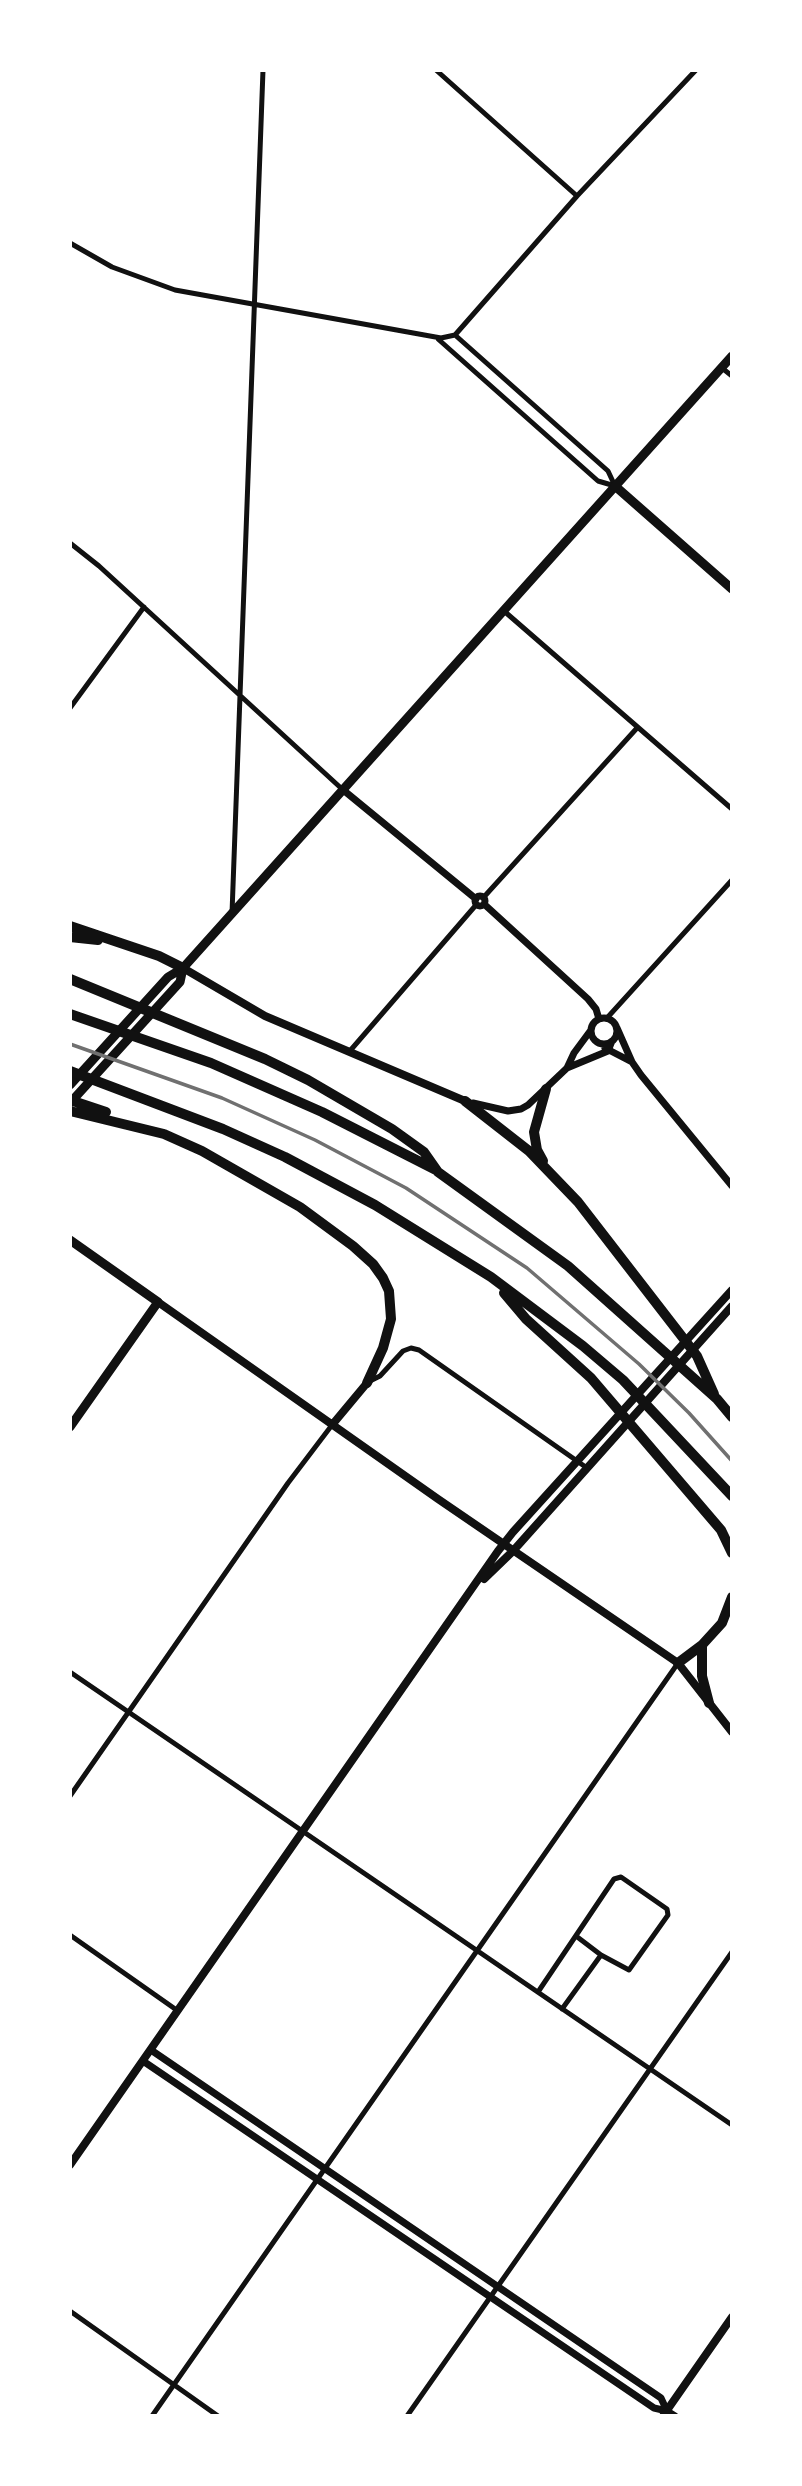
<!DOCTYPE html>
<html>
<head>
<meta charset="utf-8">
<style>
	body { margin:0 }
	#map { position:relative; width:802px; height:2486px; overflow:hidden; background:#fff; font-family:"IBM Plex Sans",sans-serif }
	canvas { display:block }
	.frame { position:absolute; inset:0; border:72px solid #fff; pointer-events:none }
</style>
</head>
<body>
<div id="map">
<canvas width="802" height="2486"></canvas>
<div class="frame"></div>
</div>
<script>
const c = document.querySelector('canvas').getContext('2d');
c.lineJoin = 'round';
function toPath(rows) {
  const path = new Path2D();
  for (const r of rows) {
    if (r.length === 3) {
      path.moveTo(r[0] + r[2], r[1]);
      path.arc(r[0], r[1], r[2], 0, 2 * Math.PI);
      continue;
    }
    path.moveTo(r[0], r[1]);
    for (let i = 2; i < r.length; i += 2) path.lineTo(r[i], r[i + 1]);
  }
  return path;
}
function trace(path, color, width, dash) {
  c.strokeStyle = color;
  c.lineWidth = width;
  c.lineCap = dash ? 'butt' : 'round';
  c.setLineDash(dash || []);
  c.stroke(path);
}
trace(toPath([
	[436,70,577,196],
	[70,243,112,267,175,290,441,338,455,335],
	[455,335,577,196,696,70],
	[455,335,608,471,615,486],
	[438,339,598,481,615,486],
	[722,368,732,376],
	[70,543,99,566,342,789],
	[504,611,732,809],
	[70,708,144,607],
	[483,898,637,728],
	[232,913,263,70],
	[607,1018,732,880],
	[349,1052,476,905],
	[370,1381,380,1376,403,1351,411,1348,419,1350,587,1468],
	[70,1672,732,2125],
	[70,1796,288,1483,332,1425],
	[70,1935,178,2011],
	[576,1936,601,1955],
	[538,1992,614,1879,621,1877,667,1909,668,1915,629,1970,601,1955,562,2009],
	[70,2311,218,2416],
	[152,2416,678,1663],
	[407,2416,732,1952]
]), '#111', 5);
trace(toPath([
	[342,789,476,899],
	[480,901,5],
	[484,904,588,999,596,1009,599,1019],
	[604,1031,13],
	[617,1028,632,1062,641,1075,732,1186],
	[605,1048,632,1062],
	[567,1068,608,1051,612,1041],
	[473,1103,508,1111,521,1109,528,1105,567,1068,574,1053,591,1030],
	[151,2050,661,2398,667,2411],
	[143,2061,654,2408,667,2411,675,2416]
]), '#111', 7);
trace(toPath([
	[183,968,265,1016,465,1101],
	[158,1302,438,1499,678,1663,732,1732],
	[332,1425,367,1383],
	[484,1579,513,1551,732,1306],
	[70,2165,498,1551,513,1532,732,1290],
	[663,2416,732,2317]
]), '#111', 8);
trace(toPath([
	[615,486,732,589],
	[70,1085,168,977,183,968,732,356],
	[70,1103,180,982,183,968],
	[70,1240,158,1302,70,1427]
]), '#111', 9);
trace(toPath([
	[70,926,159,956,183,968],
	[70,937,98,940],
	[70,979,265,1059,308,1080,392,1129,424,1152,438,1172,568,1266,717,1399,732,1417],
	[70,1014,211,1063,322,1112,436,1170],
	[70,1071,223,1129,285,1157,375,1205,491,1277,583,1346,623,1380,732,1496],
	[70,1100,106,1112],
	[465,1101,529,1151,578,1202,697,1356,714,1394],
	[70,1111,164,1134,202,1151,300,1207,353,1246,373,1264,383,1278,389,1291,391,1319,383,1348,367,1383],
	[543,1161,537,1150,534,1132,546,1089],
	[504,1293,526,1319,591,1378,721,1530,732,1553],
	[702,1645,702,1676,709,1703],
	[678,1663,702,1645,722,1623,732,1597]
]), '#111', 10);
trace(toPath([
	[70,1044,222,1098,315,1140,406,1188,527,1268,639,1364,689,1413,732,1461]
]), '#707070', 3.5);
</script>
</body>
</html>
